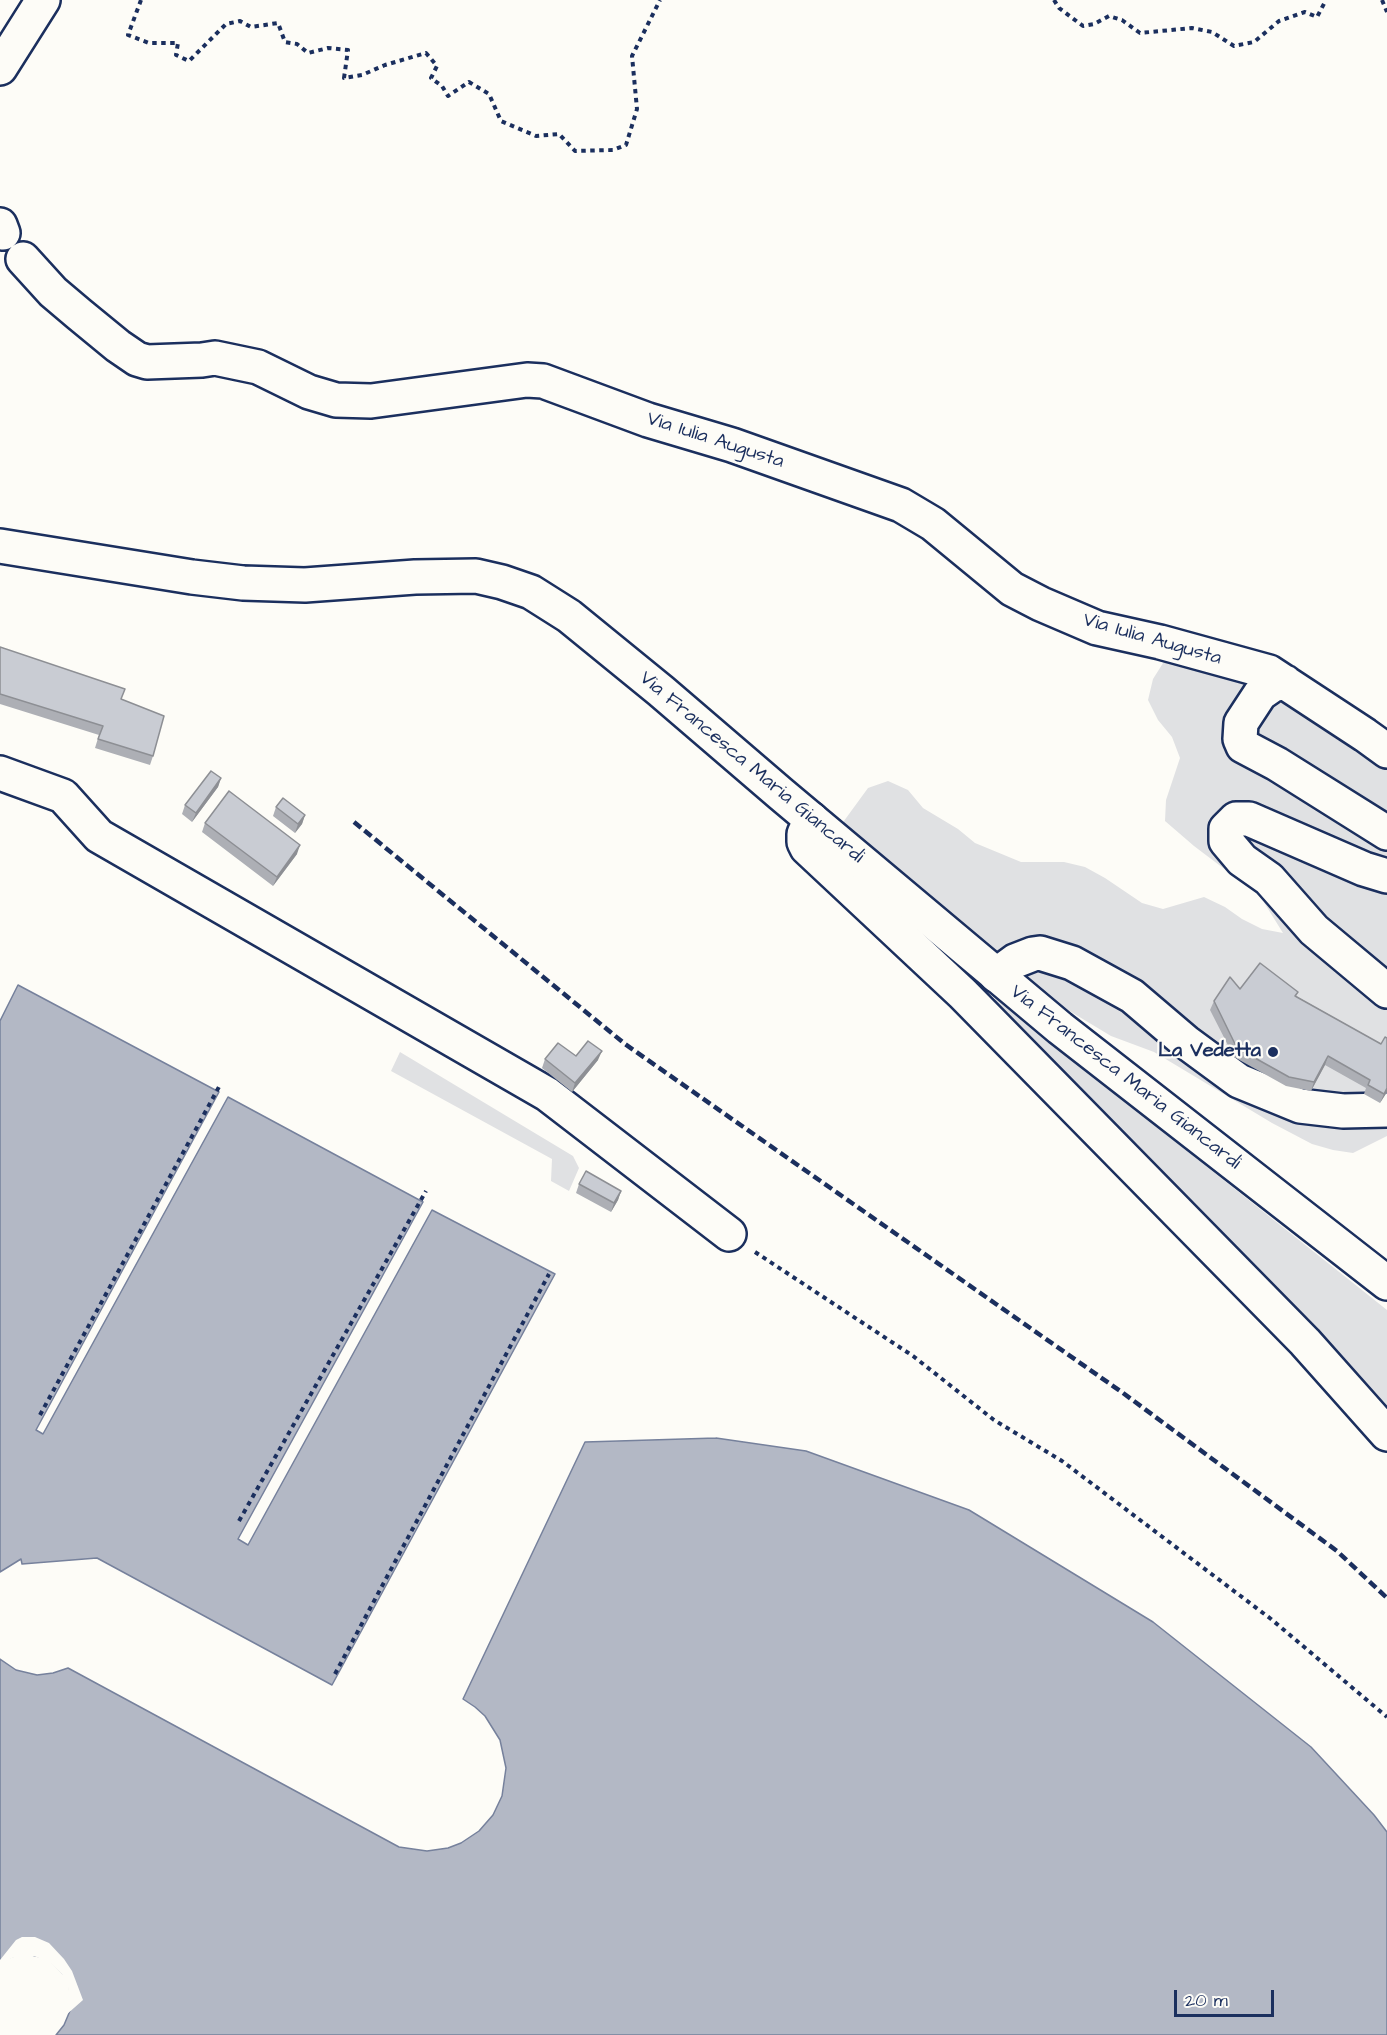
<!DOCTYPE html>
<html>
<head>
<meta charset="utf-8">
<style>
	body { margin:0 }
	#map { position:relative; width:1387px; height:2035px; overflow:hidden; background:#fdfcf7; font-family:"Architects Daughter",sans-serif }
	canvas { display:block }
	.scale { position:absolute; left:1174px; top:1990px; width:100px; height:27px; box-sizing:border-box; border:3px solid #1b2f5e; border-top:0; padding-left:8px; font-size:18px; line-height:21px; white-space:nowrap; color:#1b2f5e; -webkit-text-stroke:4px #fdfcf7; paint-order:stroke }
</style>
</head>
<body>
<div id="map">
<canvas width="1387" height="2035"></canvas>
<div class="scale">20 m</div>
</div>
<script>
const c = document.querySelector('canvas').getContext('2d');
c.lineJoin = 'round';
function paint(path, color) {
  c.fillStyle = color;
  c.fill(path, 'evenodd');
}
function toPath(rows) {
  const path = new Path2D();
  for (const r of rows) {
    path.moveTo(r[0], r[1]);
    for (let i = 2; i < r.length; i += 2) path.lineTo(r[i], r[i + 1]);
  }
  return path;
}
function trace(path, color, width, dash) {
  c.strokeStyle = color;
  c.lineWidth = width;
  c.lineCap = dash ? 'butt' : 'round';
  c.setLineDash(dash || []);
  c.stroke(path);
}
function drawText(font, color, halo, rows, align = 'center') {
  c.font = font + ' "Architects Daughter",sans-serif';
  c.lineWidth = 4.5;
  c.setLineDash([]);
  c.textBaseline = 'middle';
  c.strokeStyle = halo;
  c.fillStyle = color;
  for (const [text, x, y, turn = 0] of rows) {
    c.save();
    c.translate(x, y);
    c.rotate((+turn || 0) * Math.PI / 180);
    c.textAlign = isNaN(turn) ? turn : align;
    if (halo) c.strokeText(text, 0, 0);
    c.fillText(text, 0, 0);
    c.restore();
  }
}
paint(toPath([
	[1175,637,1387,741,1387,1136,1353,1153,1333,1150,1312,1144,1272,1123,1154,1052,1111,1036,1033,989,841,825,868,788,888,781,908,790,923,808,958,829,975,843,1021,862,1064,862,1085,867,1105,878,1142,903,1163,909,1204,897,1225,907,1242,919,1262,929,1283,933,1260,896,1194,846,1165,821,1166,800,1180,758,1172,737,1158,720,1148,700,1153,679,1165,660],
	[996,999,1387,1310,1387,1418,985,1004],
	[400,1052,573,1156,579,1168,569,1191,551,1181,552,1159,391,1071]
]), '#e0e1e3');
const water = toPath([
	[18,985,219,1092,36,1430,43,1434,228,1097,423,1202,238,1539,248,1545,432,1210,555,1274,332,1685,97,1558,22,1564,21,1559,0,1572,0,1021,18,985],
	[716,1438,806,1451,969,1510,1153,1622,1311,1747,1374,1815,1387,1832,1387,2035,56,2035,64,2025,72,2006,68,1979,49,1959,23,1953,0,1961,0,1659,16,1670,37,1675,53,1673,68,1668,399,1847,427,1851,448,1848,461,1843,479,1831,493,1815,502,1796,506,1768,500,1740,485,1716,475,1707,463,1699,585,1442,716,1438]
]);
paint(water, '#b3b8c5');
trace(water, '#76819c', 1.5);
paint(toPath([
	[22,1937,35,1937,49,1943,64,1959,72,1971,83,2000,66,2015,69,2006,68,1987,62,1974,51,1963,34,1956,23,1956,12,1958,0,1964,0,1960,16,1940]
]), '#fdfcf7');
const minor = toPath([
	[0,68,43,0],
	[0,225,3,233],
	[23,259,53,292,79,314,118,346,137,359,147,362,202,360,215,358,258,367,309,392,336,400,371,401,527,380,543,381,648,420,732,445,901,505,933,524,1012,589,1041,604,1097,628,1160,642,1269,672,1365,735,1387,751],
	[1285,682,1273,685,1260,694,1241,723,1240,739,1243,746,1277,764,1387,833],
	[0,773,63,796,99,836,547,1094,729,1234],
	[811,819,804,834,804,842,807,848,963,994,1305,1342,1387,1434],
	[1387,876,1364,869,1249,819,1236,819,1226,829,1226,841,1242,860,1269,879,1314,930,1387,991],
	[996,975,1015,961,1033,954,1040,953,1072,963,1132,996,1186,1042,1239,1081,1300,1106,1343,1111,1387,1110]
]);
const major = toPath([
	[0,546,192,577,243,583,305,585,415,577,476,576,502,582,531,592,569,616,661,691,781,794,1060,1028,1387,1283]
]);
trace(minor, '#1b2f5e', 38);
trace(major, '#1b2f5e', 38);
trace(toPath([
	[141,0,128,35,149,43,178,43,176,55,189,61,226,24,240,21,251,27,278,23,285,42,297,44,308,53,328,48,348,50,344,78,362,75,385,65,426,53,437,66,431,78,442,86,448,96,469,82,489,94,501,121,536,136,559,134,575,151,613,150,626,145,637,109,632,56,660,0],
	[1054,0,1059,8,1083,26,1094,24,1109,16,1122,20,1140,33,1192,28,1212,32,1234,46,1254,42,1279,21,1305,12,1317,17,1326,0],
	[1382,0,1387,12],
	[755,1252,913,1356,994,1420,1062,1461,1271,1619,1387,1717],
	[40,1415,220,1085],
	[239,1521,426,1191],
	[335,1674,549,1274]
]), '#1b2f5e', 4, [4.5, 4.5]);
trace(minor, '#fdfcf7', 33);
trace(major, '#fdfcf7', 33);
trace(toPath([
	[354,822,625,1044,1123,1393,1337,1551,1387,1598]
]), '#1b2f5e', 4.5, [9, 4.5]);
paint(toPath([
	[0,647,122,699,153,756,150,765,95,748,99,735,0,704],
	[221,778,218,787,192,822,182,814,185,805],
	[276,807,305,815,302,824,295,833,273,816],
	[205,823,297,854,273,886,202,832],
	[1240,989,1298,992,1296,996,1381,1044,1387,1038,1387,1092,1380,1103,1364,1094,1366,1088,1325,1065,1311,1091,1286,1086,1234,1057,1210,1010,1214,1001],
	[576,1056,598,1060,572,1092,542,1068,545,1059],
	[579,1184,621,1191,618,1200,611,1212,576,1193]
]), '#adafb5');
paint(toPath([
	[221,778,218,787,192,822,196,813],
	[305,815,302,824,295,833,298,824],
	[300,845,297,854,273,886,277,877],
	[602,1051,598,1060,572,1092,575,1083],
	[1328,1056,1325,1065,1311,1091,1314,1082],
	[1387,1088,1387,1092,1380,1103,1384,1094],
	[621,1191,618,1200,611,1212,614,1203]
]), '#8d8f94');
const building = toPath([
	[0,647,125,689,121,699,164,716,153,756,98,739,103,726,0,694,0,647],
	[211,771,221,778,196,813,185,805,211,771],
	[229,791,300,845,277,877,205,823,229,791],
	[283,798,305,815,298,824,276,807,283,798],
	[1260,963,1298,992,1295,996,1381,1044,1385,1037,1387,1038,1387,1088,1384,1094,1368,1085,1370,1080,1328,1056,1314,1082,1289,1077,1237,1048,1214,1001,1230,977,1240,989,1260,963],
	[588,1041,602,1051,575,1083,545,1059,558,1043,576,1056,588,1041],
	[586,1171,621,1191,614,1203,579,1184,586,1171]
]);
paint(building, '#c9ccd3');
trace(building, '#8d8f94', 1.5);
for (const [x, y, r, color] of [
	[1273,1052,6,"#1b2f5e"]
]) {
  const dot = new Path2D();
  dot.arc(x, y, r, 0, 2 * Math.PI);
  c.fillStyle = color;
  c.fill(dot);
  trace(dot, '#fdfcf7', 2);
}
drawText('20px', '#1b2f5e', '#fdfcf7', [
	["Via Iulia Augusta",715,441,18],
	["Via Iulia Augusta",1152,640,16],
	["Via Francesca Maria Giancardi",751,768,40],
	["Via Francesca Maria Giancardi",1125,1078,38]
]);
drawText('bold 20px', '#1b2f5e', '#fdfcf7', [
	["La Vedetta",1261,1052]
], 'right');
</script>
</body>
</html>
